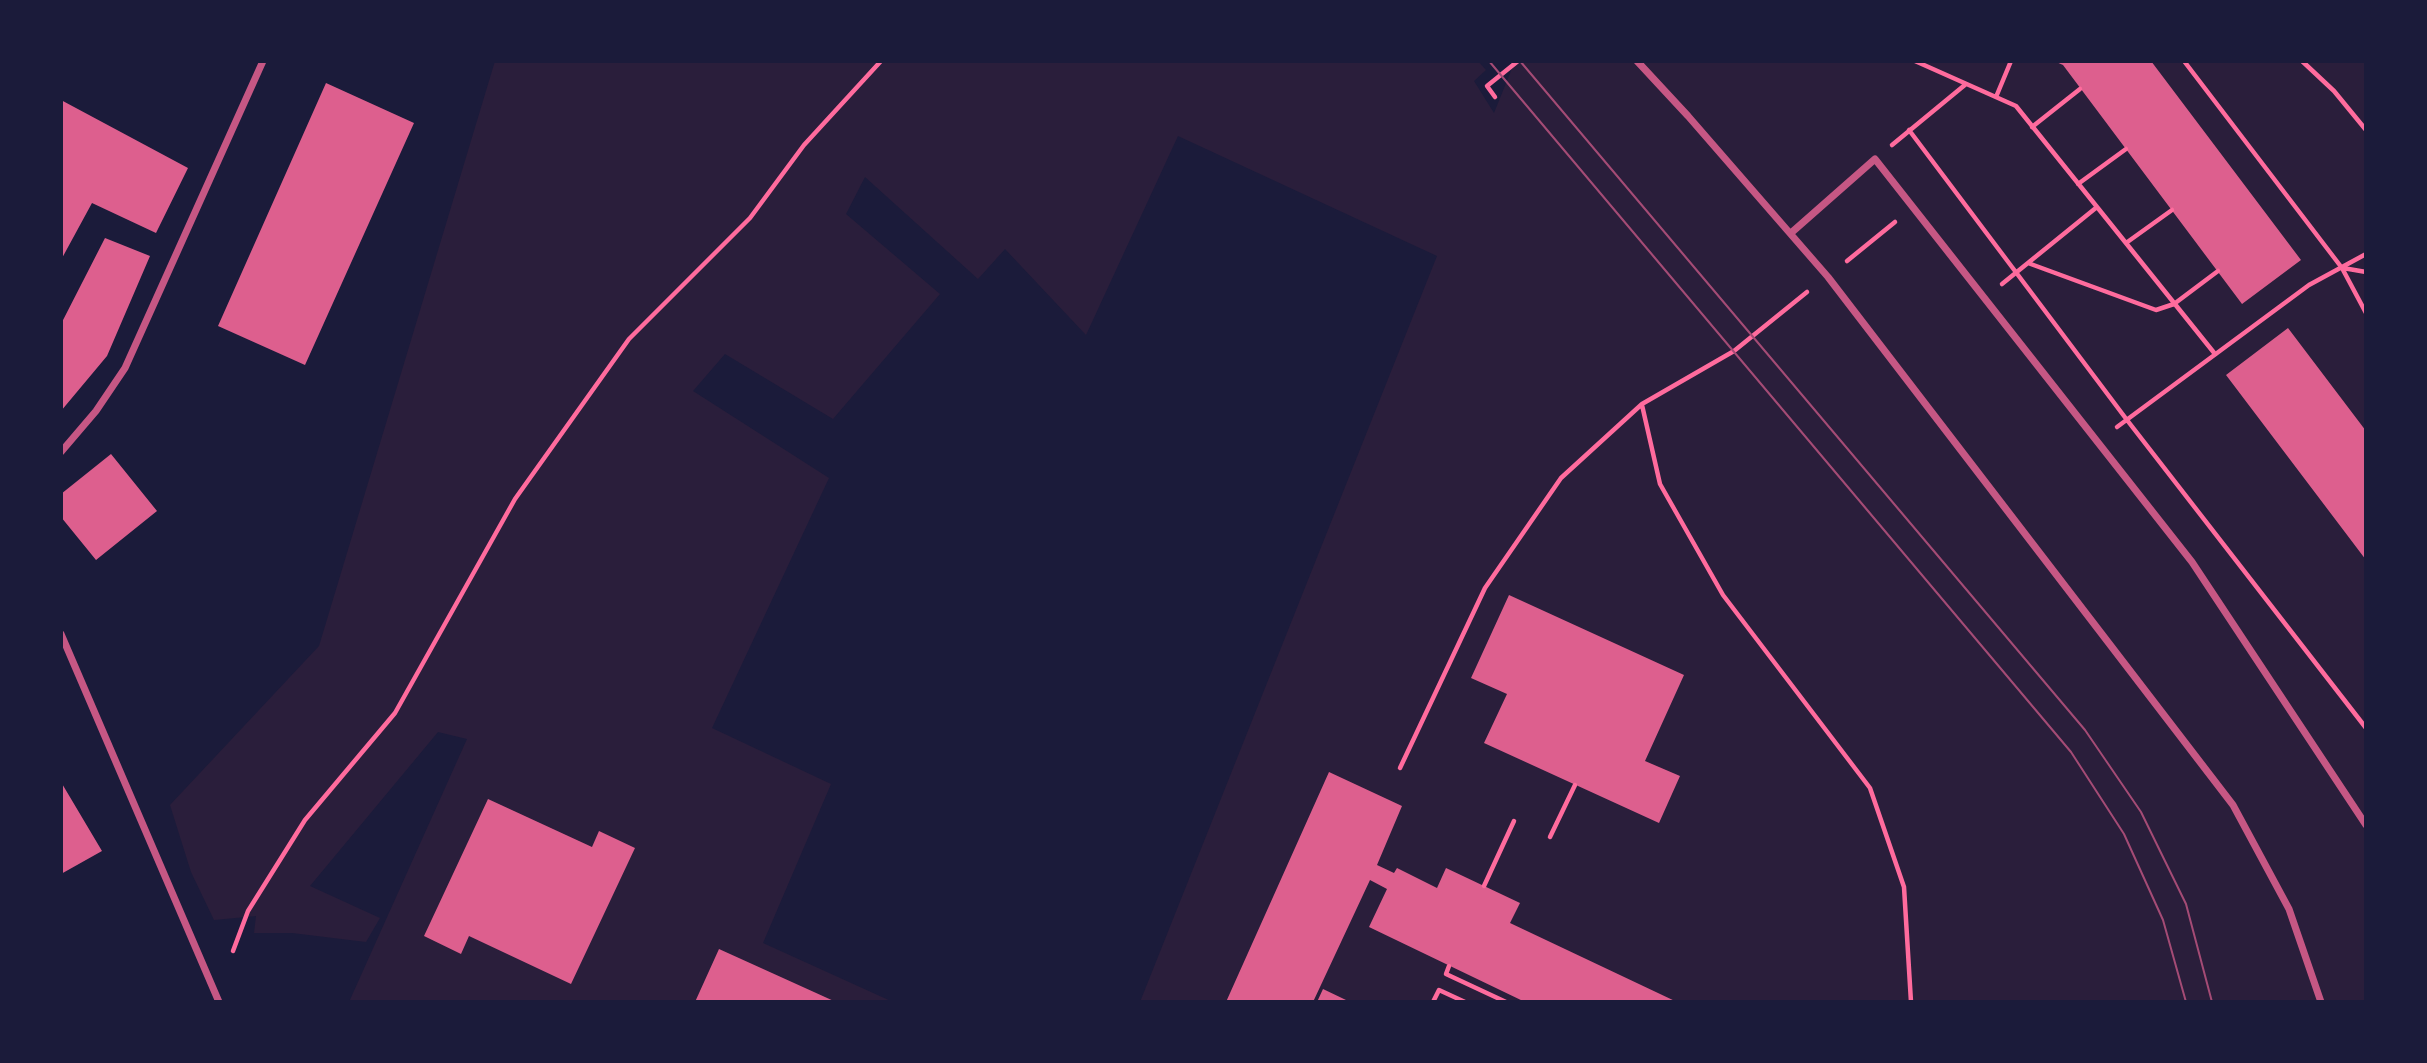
<!DOCTYPE html>
<html>
<head>
<meta charset="utf-8">
<style>
	body { margin:0 }
	#map { position:relative; width:2427px; height:1063px; overflow:hidden; background:#1b1b3a; font-family:Barlow,sans-serif }
	canvas { display:block }
	.frame { position:absolute; inset:0; border:63px solid #1b1b3a; pointer-events:none }
</style>
</head>
<body>
<div id="map">
<canvas width="2427" height="1063"></canvas>
<div class="frame"></div>
</div>
<script>
const c = document.querySelector('canvas').getContext('2d');
c.lineJoin = 'round';
function paint(path, color) {
  c.fillStyle = color;
  c.fill(path, 'evenodd');
}
function toPath(rows) {
  const path = new Path2D();
  for (const r of rows) {
    path.moveTo(r[0], r[1]);
    for (let i = 2; i < r.length; i += 2) path.lineTo(r[i], r[i + 1]);
  }
  return path;
}
function trace(path, color, width, dash) {
  c.strokeStyle = color;
  c.lineWidth = width;
  c.lineCap = dash ? 'butt' : 'round';
  c.setLineDash(dash || []);
  c.stroke(path);
}
paint(toPath([
	[495,61,1478,61,1486,70,1474,81,1494,113,1515,61,2366,61,2366,1002,1140,1002,1437,256,1178,136,1086,335,1005,249,978,279,865,177,846,214,940,294,833,419,725,354,693,391,829,478,712,728,831,784,763,943,893,1002,349,1002,467,739,438,732,310,886,380,918,366,942,292,933,254,933,256,916,214,920,191,872,170,805,319,646]
]), '#2a1e3b');
paint(toPath([
	[2054,61,2151,61,2301,260,2242,304,2063,65],
	[326,83,414,123,305,365,218,326],
	[61,100,188,168,156,233,92,203,61,260],
	[105,238,150,256,107,356,61,411,61,324],
	[2288,328,2366,431,2366,560,2226,375],
	[111,454,157,511,96,560,61,517,61,494],
	[1509,595,1684,675,1645,761,1680,776,1659,823,1484,743,1507,694,1471,678],
	[1329,772,1402,806,1377,865,1394,873,1397,868,1437,888,1446,868,1520,903,1510,923,1677,1002,1525,1002,1369,927,1387,889,1370,880,1313,1002,1226,1002],
	[61,782,102,851,61,874],
	[488,799,592,847,599,831,635,848,571,984,469,936,461,954,424,936],
	[719,949,836,1002,695,1002],
	[1323,989,1346,1000,1346,1002,1317,1002]
]), '#dd5f8e');
trace(toPath([
	[1915,61,2016,106,2215,354],
	[2184,61,2342,268,2366,313],
	[2302,61,2334,91,2366,130],
	[1495,97,1487,86,1518,61],
	[1996,97,2011,61],
	[2032,127,2080,89],
	[1909,130,2127,420,2366,728],
	[1892,145,1966,84],
	[2078,184,2126,149],
	[2126,243,2172,210],
	[1847,261,1895,222],
	[2028,263,2156,310,2174,304,2218,271],
	[2343,268,2366,272],
	[2002,284,2097,207],
	[1642,405,1660,484,1723,595,1870,788,1904,887,1911,1002],
	[2117,427,2309,285,2366,254],
	[1400,768,1485,588,1561,478,1642,404,1734,351,1807,292],
	[1550,837,1575,785],
	[1484,886,1514,821],
	[233,951,248,911,305,820,395,713,515,499,629,339,750,218,804,145,881,61],
	[1449,966,1446,974,1506,1002],
	[1433,1002,1439,990,1465,1002]
]), '#ff6b9d', 4.5);
trace(toPath([
	[1637,61,1688,116,1828,277,2233,805,2289,909,2321,1002],
	[1791,233,1875,159,2192,562,2366,825],
	[61,452,96,411,125,368,263,61],
	[61,634,219,1002]
]), '#c65784', 7);
trace(toPath([
	[1489,61,2071,752,2124,834,2163,920,2186,1002],
	[1520,61,2085,730,2141,812,2186,904,2212,1002]
]), '#a44b75', 2);
</script>
</body>
</html>
